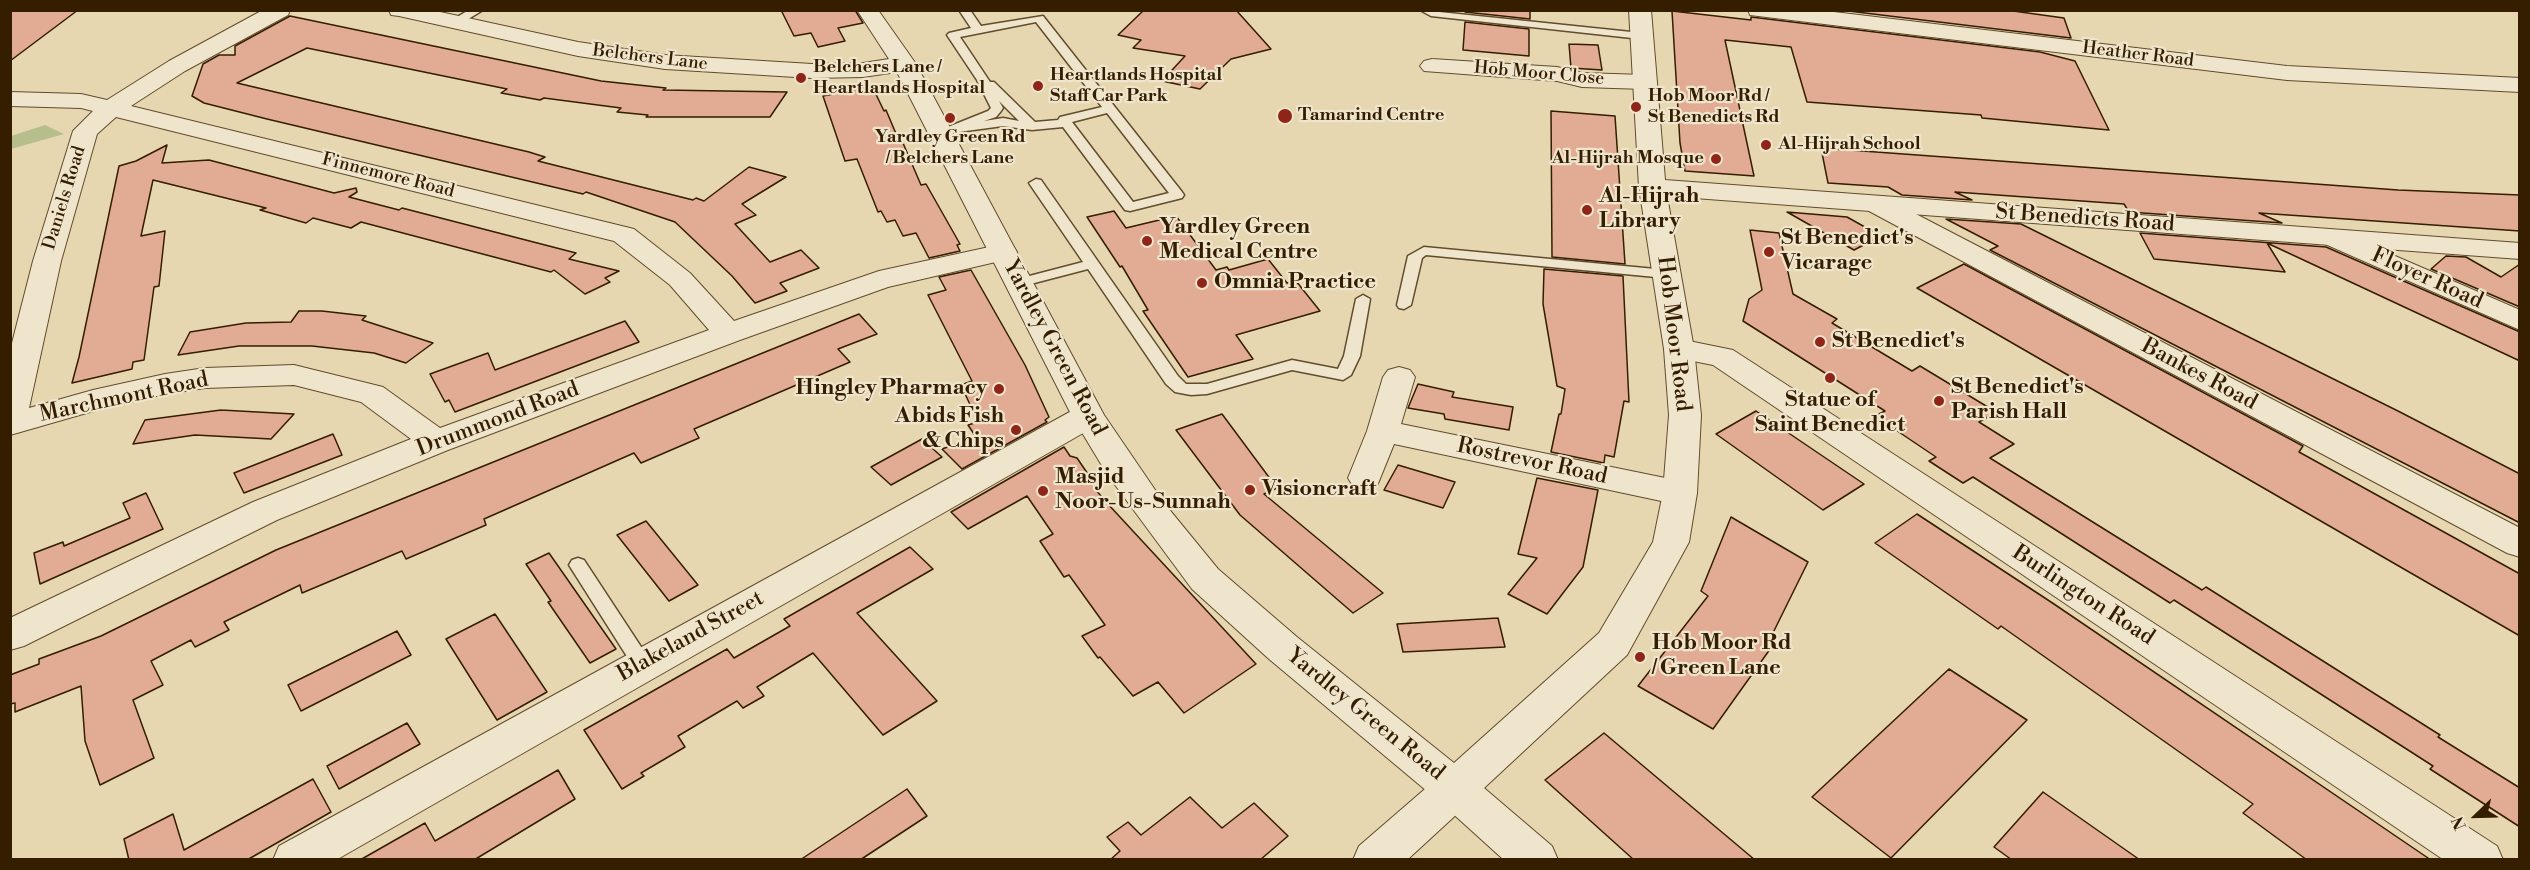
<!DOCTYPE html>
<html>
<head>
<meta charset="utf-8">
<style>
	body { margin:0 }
	#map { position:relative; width:2530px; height:870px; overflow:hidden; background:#e6d7b1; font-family:"Libre Bodoni",serif }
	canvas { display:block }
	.frame { position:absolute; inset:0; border:12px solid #351d00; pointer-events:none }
	.north { position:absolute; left:2446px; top:786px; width:60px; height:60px; -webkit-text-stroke:4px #efe5cc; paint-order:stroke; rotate:247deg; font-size:16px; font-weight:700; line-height:24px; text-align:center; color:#351d00 }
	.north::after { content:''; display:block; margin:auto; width:21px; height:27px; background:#351d00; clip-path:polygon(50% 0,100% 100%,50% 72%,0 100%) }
</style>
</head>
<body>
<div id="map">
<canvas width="2530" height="870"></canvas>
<div class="frame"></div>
<div class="north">N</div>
</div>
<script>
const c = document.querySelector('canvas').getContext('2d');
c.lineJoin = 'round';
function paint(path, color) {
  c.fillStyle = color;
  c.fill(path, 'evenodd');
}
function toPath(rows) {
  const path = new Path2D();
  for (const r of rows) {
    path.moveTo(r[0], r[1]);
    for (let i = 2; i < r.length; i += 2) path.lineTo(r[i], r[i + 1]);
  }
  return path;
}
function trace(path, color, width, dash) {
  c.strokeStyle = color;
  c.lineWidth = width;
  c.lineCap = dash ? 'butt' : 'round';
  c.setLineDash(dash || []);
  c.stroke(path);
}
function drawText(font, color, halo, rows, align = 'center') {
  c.font = font + ' "Libre Bodoni",serif';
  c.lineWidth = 4.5;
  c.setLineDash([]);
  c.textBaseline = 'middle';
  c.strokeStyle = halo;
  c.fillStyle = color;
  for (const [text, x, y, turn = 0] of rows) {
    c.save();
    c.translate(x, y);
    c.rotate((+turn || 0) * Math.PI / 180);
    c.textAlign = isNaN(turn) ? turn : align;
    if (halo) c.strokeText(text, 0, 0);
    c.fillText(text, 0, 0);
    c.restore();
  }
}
paint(toPath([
	[45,125,64,134,11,149,11,136]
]), '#b6be8b');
const building = toPath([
	[10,10,78,10,10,61,10,10],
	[781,10,855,10,863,23,838,28,845,41,818,47,811,33,794,36,781,10],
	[1144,10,1236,10,1271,49,1231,59,1200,89,1162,81,1185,56,1133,48,1141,40,1118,35,1144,10],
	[1465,10,1530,10,1530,19,1465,12,1465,10],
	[1840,10,2006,10,2064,18,2071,38,1840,10],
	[1672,11,1751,20,1751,17,2040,52,2075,61,2109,130,1982,118,1981,115,1807,102,1791,47,1725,40,1754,176,1685,171,1680,143,1672,11],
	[290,16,601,81,666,88,663,90,787,92,770,117,646,117,648,115,617,112,621,108,544,98,540,100,501,93,507,89,307,48,237,83,529,152,545,157,538,161,693,200,696,198,704,201,749,167,786,177,742,204,756,215,735,224,770,262,801,250,819,268,780,283,787,291,755,303,732,276,675,222,586,192,583,194,267,119,204,103,192,96,203,64,219,55,235,55,235,46,290,16],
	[1465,22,1529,29,1529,56,1463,50,1465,22],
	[1569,44,1598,45,1602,70,1571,68,1569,44],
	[872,86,884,111,886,110,897,136,900,136,921,185,926,184,960,244,957,245,960,251,929,258,916,233,903,236,895,220,887,222,881,211,878,212,857,159,845,161,823,96,872,86],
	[1551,111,1615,116,1625,264,1552,257,1551,111],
	[167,145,162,163,209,160,334,193,356,188,357,192,349,197,399,210,402,208,576,253,569,259,619,271,605,278,610,282,585,294,554,270,551,272,361,222,351,228,313,218,306,223,260,210,266,208,153,180,141,236,165,231,159,286,154,287,144,360,133,362,132,369,72,383,79,357,119,166,136,161,167,145],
	[1821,148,2398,190,2520,195,2520,231,2259,213,2282,223,2129,212,2124,204,1955,192,1972,200,1902,195,1888,187,1828,183,1821,148],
	[1114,211,1126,228,1176,216,1216,270,1227,267,1229,270,1268,259,1287,283,1296,281,1320,311,1236,335,1253,359,1188,377,1143,311,1148,310,1122,266,1120,267,1087,217,1114,211],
	[1787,212,1847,217,1881,236,1854,250,1787,212],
	[1946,219,2021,224,2398,411,2520,474,2520,523,1990,250,1998,246,1946,219],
	[1750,230,1779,233,1793,294,1837,319,1832,323,1912,371,1920,366,1996,412,1979,422,2014,444,1990,458,2202,590,2206,587,2440,735,2438,737,2520,788,2520,827,2430,769,2433,766,2174,600,2170,603,1973,477,1963,483,1929,461,1936,457,1875,416,1885,411,1743,321,1749,299,1762,290,1750,230],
	[2140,233,2326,247,2520,332,2520,361,2267,243,2285,272,2154,259,2140,233],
	[2446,256,2466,257,2501,277,2520,264,2520,307,2431,269,2446,256],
	[1964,264,2303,446,2299,452,2520,574,2520,636,1917,288,1964,264],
	[1544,269,1623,276,1629,402,1624,401,1614,457,1605,455,1604,463,1551,452,1559,414,1561,414,1565,389,1557,386,1543,304,1544,269],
	[971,270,1025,365,1049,417,1045,420,1047,422,962,469,942,449,976,437,968,425,978,422,961,385,972,381,928,295,946,290,939,277,971,270],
	[299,311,322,311,366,316,362,320,433,343,406,363,374,353,312,346,239,346,178,355,190,332,246,323,291,322,299,311],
	[859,314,877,334,838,349,850,362,694,429,699,438,641,463,634,453,484,519,486,525,406,559,402,551,302,593,300,585,224,622,229,630,195,647,191,640,151,661,163,685,133,700,154,758,100,785,85,741,81,686,15,712,15,703,10,704,10,675,39,664,39,659,101,636,276,550,859,314],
	[625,321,639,342,455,412,449,400,445,402,430,374,488,353,495,370,625,321],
	[1418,384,1454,392,1452,397,1513,407,1509,430,1445,419,1444,414,1408,408,1418,384],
	[221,410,294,414,271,439,195,435,133,444,145,420,221,410],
	[1756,411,1864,484,1823,510,1716,434,1756,411],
	[1222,414,1277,488,1264,494,1383,593,1353,613,1240,515,1176,430,1222,414],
	[333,434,342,455,244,493,234,473,333,434],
	[922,439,942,457,891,485,871,467,922,439],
	[1064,447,1070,456,1077,458,1090,477,1101,479,1095,489,1107,503,1256,664,1184,713,1158,682,1133,696,1100,657,1098,658,1082,636,1105,625,1069,575,1064,577,1040,541,1053,534,1027,496,968,529,951,512,1064,447],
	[1398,465,1455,482,1443,508,1384,490,1398,465],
	[1537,478,1598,490,1583,567,1547,614,1508,594,1537,558,1518,554,1537,478],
	[146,493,163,529,40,584,34,553,63,542,64,546,130,518,123,503,146,493],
	[1917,514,2054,604,2431,860,2307,860,2243,813,2253,804,2001,626,1998,629,1875,543,1917,514],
	[1731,517,1808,562,1768,643,1773,645,1713,729,1638,686,1708,596,1701,591,1731,517],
	[646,521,698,585,669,601,617,535,646,521],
	[910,547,933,569,857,613,937,701,883,735,813,653,757,687,764,696,743,708,737,701,678,736,685,747,641,773,644,776,622,789,584,730,727,649,734,658,790,626,784,619,910,547],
	[549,553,616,649,590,663,548,602,551,601,526,564,549,553],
	[495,614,547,692,497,720,446,639,495,614],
	[1498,618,1505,647,1403,652,1397,624,1498,618],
	[397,631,411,655,301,711,288,685,397,631],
	[1949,669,2027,720,1891,858,1812,797,1949,669],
	[407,723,420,744,339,789,327,766,407,723],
	[1604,733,1755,860,1634,860,1545,780,1604,733],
	[558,770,575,799,474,860,360,860,425,823,435,841,558,770],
	[313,779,331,812,247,860,129,860,124,839,173,814,184,850,313,779],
	[907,789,927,816,860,860,800,860,907,789],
	[2043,792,2140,860,2012,860,1994,847,2043,792],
	[1190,797,1222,828,1254,803,1288,836,1260,860,1110,860,1120,851,1107,837,1128,822,1141,835,1190,797]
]);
paint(building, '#e2ab93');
trace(building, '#351d00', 1.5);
const service = toPath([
	[469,10,483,10,460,24,452,24,452,20,469,10],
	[959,10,970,10,981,26,1043,16,1182,192,1184,195,1182,198,1130,211,1125,210,1063,127,1032,130,1003,126,936,135,934,132,936,129,948,127,988,111,991,108,977,80,947,35,949,33,971,28,959,10],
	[1036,22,1102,107,1060,117,1058,120,1035,122,994,82,990,82,960,37,1036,22],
	[999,101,1019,121,1003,118,984,121,996,117,1001,111,1003,108,999,101],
	[1107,113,1169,193,1133,202,1072,122,1107,113],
	[1420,10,1641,33,1647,36,1641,39,1431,16,1420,10],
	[1036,179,1041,180,1178,376,1186,384,1207,384,1292,360,1338,369,1344,356,1356,299,1363,295,1370,299,1360,356,1351,375,1343,380,1292,370,1207,394,1191,395,1175,392,1166,384,1088,269,1019,287,1012,283,1014,280,1083,262,1029,183,1036,179],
	[1424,247,1666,270,1673,274,1666,278,1426,255,1422,258,1411,305,1404,309,1399,308,1397,305,1408,256,1424,247],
	[578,558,584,560,649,659,652,664,649,669,642,672,635,669,569,565,572,560,578,558]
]);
const minor = toPath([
	[263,10,290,10,288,15,185,71,131,106,634,229,690,273,734,321,879,271,1003,244,1013,246,1017,252,1013,258,888,287,740,340,448,450,277,520,24,646,10,650,10,618,253,502,411,439,361,402,294,385,205,388,165,394,97,410,10,435,10,351,33,261,73,131,93,111,81,108,10,106,10,92,81,94,107,100,169,61,263,10],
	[116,117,614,241,670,285,709,330,440,428,383,387,294,365,205,368,165,374,93,390,29,408,61,261,97,134,116,117],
	[1748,10,1817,10,2287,66,2520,78,2520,92,2287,80,1758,16,1750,15,1748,10],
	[1432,59,1557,67,1582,73,1645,75,1653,77,1657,82,1653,87,1645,89,1582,87,1557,81,1424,71,1420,66,1424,61,1432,59],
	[1878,197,1887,199,2520,528,2520,557,2507,553,1869,211,1865,205,1869,199,1878,197],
	[2335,230,2520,310,2520,330,2325,244,2321,238,2325,232,2335,230],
	[1679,339,1733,350,2497,846,2503,860,2444,860,1713,365,1668,356,1664,349,1668,342,1679,339],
	[1399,367,1410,370,1415,377,1401,424,1680,481,1692,484,1697,493,1692,502,1680,505,1394,444,1377,486,1365,490,1353,486,1348,478,1367,431,1383,377,1388,370,1399,367],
	[1088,405,1099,408,1104,416,1099,424,336,860,273,860,279,846,1077,408,1088,405],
	[1455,771,1470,776,1476,789,1470,802,1407,860,1353,860,1359,846,1440,776,1455,771]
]);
const tertiary = toPath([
	[389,10,431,10,578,42,665,55,812,64,863,63,889,59,857,10,878,10,916,64,1104,415,1164,503,1218,569,1297,637,1454,763,1599,633,1653,542,1663,493,1669,415,1664,349,1639,187,1629,10,1651,10,1665,180,2520,243,2520,259,1667,196,1694,349,1701,415,1697,493,1689,542,1627,655,1484,788,1552,846,1558,860,1504,860,1440,802,1269,659,1192,589,1107,474,1072,416,897,72,863,77,812,78,665,69,578,56,399,16,391,15,389,10]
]);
trace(service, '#614c2c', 3);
trace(minor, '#614c2c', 2);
trace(tertiary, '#614c2c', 2);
paint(service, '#efe5cc');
paint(minor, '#efe5cc');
paint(tertiary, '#efe5cc');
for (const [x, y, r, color] of [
	[801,78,6,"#8f2418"],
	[1038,86,6,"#8f2418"],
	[1636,107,6,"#8f2418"],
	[1285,116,8,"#8f2418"],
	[950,118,6,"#8f2418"],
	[1766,145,6,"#8f2418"],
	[1716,159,6,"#8f2418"],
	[1587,210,6,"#8f2418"],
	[1147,241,6,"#8f2418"],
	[1769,252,6,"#8f2418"],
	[1202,283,6,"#8f2418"],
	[1820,342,6,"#8f2418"],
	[1830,378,6,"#8f2418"],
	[999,389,6,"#8f2418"],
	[1939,401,6,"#8f2418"],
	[1016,430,6,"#8f2418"],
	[1250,490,6,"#8f2418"],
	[1043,491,6,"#8f2418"],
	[1640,657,6,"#8f2418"]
]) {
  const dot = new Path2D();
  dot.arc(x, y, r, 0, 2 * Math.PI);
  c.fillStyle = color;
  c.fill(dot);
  trace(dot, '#efe5cc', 2);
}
drawText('18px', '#351d00', '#efe5cc', [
	["Heather Road",2138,55,7],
	["Belchers Lane",650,58,7],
	["Hob Moor Close",1539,74,5],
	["Finnemore Road",388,176,14],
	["Daniels Road",65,198,-73]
]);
drawText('bold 18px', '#351d00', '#efe5cc', [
	["Belchers Lane /",813,68],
	["Heartlands Hospital",813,89],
	["Heartlands Hospital",1050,76],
	["Staff Car Park",1050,97],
	["Hob Moor Rd /",1648,97],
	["St Benedicts Rd",1648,118],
	["Tamarind Centre",1298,116],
	["Yardley Green Rd",950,138,"center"],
	["/ Belchers Lane",950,159,"center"],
	["Al-Hijrah School",1778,145],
	["Al-Hijrah Mosque",1704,159,"right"]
], 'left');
drawText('bold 22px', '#351d00', '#efe5cc', [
	["Al-Hijrah",1599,197],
	["Library",1599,222],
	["Yardley Green",1159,228],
	["Medical Centre",1159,253],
	["St Benedict's",1781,239],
	["Vicarage",1781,264],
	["Omnia Practice",1214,283],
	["St Benedict's",1832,342],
	["St Benedict's",1951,388],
	["Parish Hall",1951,413],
	["Hingley Pharmacy",987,389,"right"],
	["Statue of",1830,401,"center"],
	["Saint Benedict",1830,426,"center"],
	["Abids Fish",1004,417,"right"],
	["& Chips",1004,442,"right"],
	["Masjid",1055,478],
	["Noor-Us-Sunnah",1055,503],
	["Visioncraft",1262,490],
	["Hob Moor Rd",1652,644],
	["/ Green Lane",1652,669]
], 'left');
drawText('22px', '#351d00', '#efe5cc', [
	["St Benedicts Road",2085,219,4],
	["Floyer Road",2427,279,24],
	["Hob Moor Road",1673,334,83],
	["Yardley Green Road",1054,348,62],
	["Bankes Road",2199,375,28],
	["Marchmont Road",124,398,-12],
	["Drummond Road",498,420,-21],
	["Rostrevor Road",1532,462,12],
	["Burlington Road",2083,596,33],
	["Blakeland Street",691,637,-29],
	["Yardley Green Road",1365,715,39]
]);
</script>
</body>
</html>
